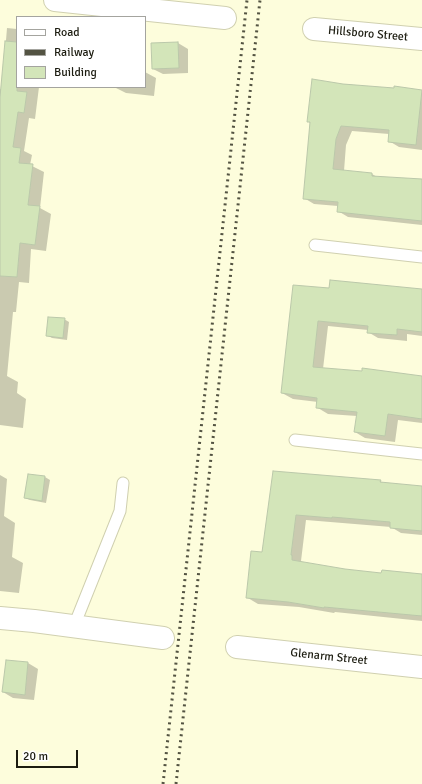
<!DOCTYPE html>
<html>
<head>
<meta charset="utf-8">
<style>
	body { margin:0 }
	#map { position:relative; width:422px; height:784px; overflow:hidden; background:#fdfddc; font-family:Signika,sans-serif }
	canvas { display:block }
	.legend { position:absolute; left:16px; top:16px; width:130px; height:72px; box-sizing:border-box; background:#fff; border:1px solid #a4a49f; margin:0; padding:5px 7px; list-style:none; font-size:12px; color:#1c1c10 }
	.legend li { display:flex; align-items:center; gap:8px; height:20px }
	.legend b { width:20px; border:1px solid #a4a49f }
	.scale { position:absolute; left:16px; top:750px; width:62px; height:18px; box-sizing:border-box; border:2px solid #1c1c10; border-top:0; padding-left:5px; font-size:12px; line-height:14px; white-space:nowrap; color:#1c1c10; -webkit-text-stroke:3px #fff; paint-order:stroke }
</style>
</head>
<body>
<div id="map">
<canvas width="422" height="784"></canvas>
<ul class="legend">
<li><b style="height:5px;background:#fff"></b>Road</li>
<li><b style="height:5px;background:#535342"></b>Railway</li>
<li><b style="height:11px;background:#d3e5b9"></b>Building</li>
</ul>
<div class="scale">20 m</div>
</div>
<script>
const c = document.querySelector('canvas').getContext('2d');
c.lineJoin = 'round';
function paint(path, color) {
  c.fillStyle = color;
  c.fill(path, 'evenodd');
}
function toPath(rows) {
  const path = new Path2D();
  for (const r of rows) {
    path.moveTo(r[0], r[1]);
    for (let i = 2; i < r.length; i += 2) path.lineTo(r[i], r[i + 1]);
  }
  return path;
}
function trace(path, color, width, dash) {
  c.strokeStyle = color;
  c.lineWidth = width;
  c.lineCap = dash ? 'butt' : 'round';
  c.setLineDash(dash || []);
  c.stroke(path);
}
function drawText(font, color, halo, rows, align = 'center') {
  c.font = font + ' Signika,sans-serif';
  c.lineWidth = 3;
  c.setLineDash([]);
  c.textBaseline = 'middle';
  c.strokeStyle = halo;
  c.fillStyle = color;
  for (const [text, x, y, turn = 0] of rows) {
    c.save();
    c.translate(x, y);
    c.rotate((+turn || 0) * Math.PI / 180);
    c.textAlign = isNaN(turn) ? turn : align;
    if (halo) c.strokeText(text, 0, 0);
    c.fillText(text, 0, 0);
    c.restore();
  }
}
paint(toPath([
	[7,28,17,29,17,87,39,87,35,119,29,118,24,151,32,155,30,165,44,172,40,208,51,214,46,251,31,249,29,283,19,282,16,312,13,312,7,376,18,382,17,393,26,399,23,428,0,425,0,89,2,89],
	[178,43,188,49,188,73,163,74,153,69],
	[145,72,156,78,154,96,126,93,116,88,145,87],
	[343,84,395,89,395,87,422,91,422,150,399,147,389,141,389,134,352,131,346,145,344,171,372,174,377,177,422,180,422,225,348,217,338,211,338,206,314,204,304,198,310,123,308,121],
	[330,289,422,290,422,336,407,334,407,341,378,338,368,332,368,330,328,326,323,369,422,377,422,423,398,420,395,442,365,438,355,432,357,416,328,414,318,408,318,402,293,399,282,393],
	[64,319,69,322,67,340,52,338,47,335],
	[274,472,380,481,385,484,422,488,422,535,401,533,391,527,306,520,301,561,302,563,382,575,422,577,422,621,335,612,334,613,299,607,258,604,248,598,262,553],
	[0,475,7,479,4,516,15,523,12,557,23,563,19,593,0,591],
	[29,475,45,477,50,480,46,503,30,500,25,498],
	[7,661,28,663,38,669,34,700,13,698,3,692]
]), '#0003');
const building = toPath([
	[5,41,17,42,17,91,27,92,24,113,18,112,13,147,21,148,19,163,33,164,28,205,40,206,35,245,20,243,17,277,0,276,0,97,5,41],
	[178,42,179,68,152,69,151,43,178,42],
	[312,79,343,84,394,88,394,86,422,90,416,145,388,142,389,130,341,126,336,139,333,169,372,173,372,176,422,179,422,221,337,212,338,202,303,199,310,122,307,122,312,79],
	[330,280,422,289,422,332,397,329,397,335,367,333,368,326,318,321,313,367,362,371,362,368,422,376,422,419,388,414,385,436,354,432,357,412,316,408,317,398,281,393,293,285,329,288,330,280],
	[48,317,65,318,63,338,46,336,48,317],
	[273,471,381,480,380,482,422,486,422,531,390,528,390,522,332,517,332,518,296,515,291,555,292,555,292,560,345,569,381,573,382,570,422,574,422,616,324,607,324,608,288,602,246,598,251,551,262,552,273,471],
	[28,474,45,476,42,501,24,498,28,474],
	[6,660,28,662,25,695,2,692,6,660]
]);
paint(building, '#d3e5b9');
trace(building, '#bbc8aa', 1);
const lane = toPath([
	[315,245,422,257],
	[295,440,422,454],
	[74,626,120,511,123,483]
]);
const street = toPath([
	[55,0,225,18],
	[314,29,422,39],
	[0,618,34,621,163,638],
	[237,647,422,667]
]);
trace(lane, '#d0d0b0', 13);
trace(street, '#d0d0b0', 24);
trace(lane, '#fff', 11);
trace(street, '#fff', 22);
trace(toPath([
	[163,784,247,0],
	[176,784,260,0]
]), '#535342', 3, [2, 4]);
drawText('12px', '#1c1c10', '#fff', [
	["Hillsboro Street",368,34,5],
	["Glenarm Street",329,657,6]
]);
</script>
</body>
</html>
